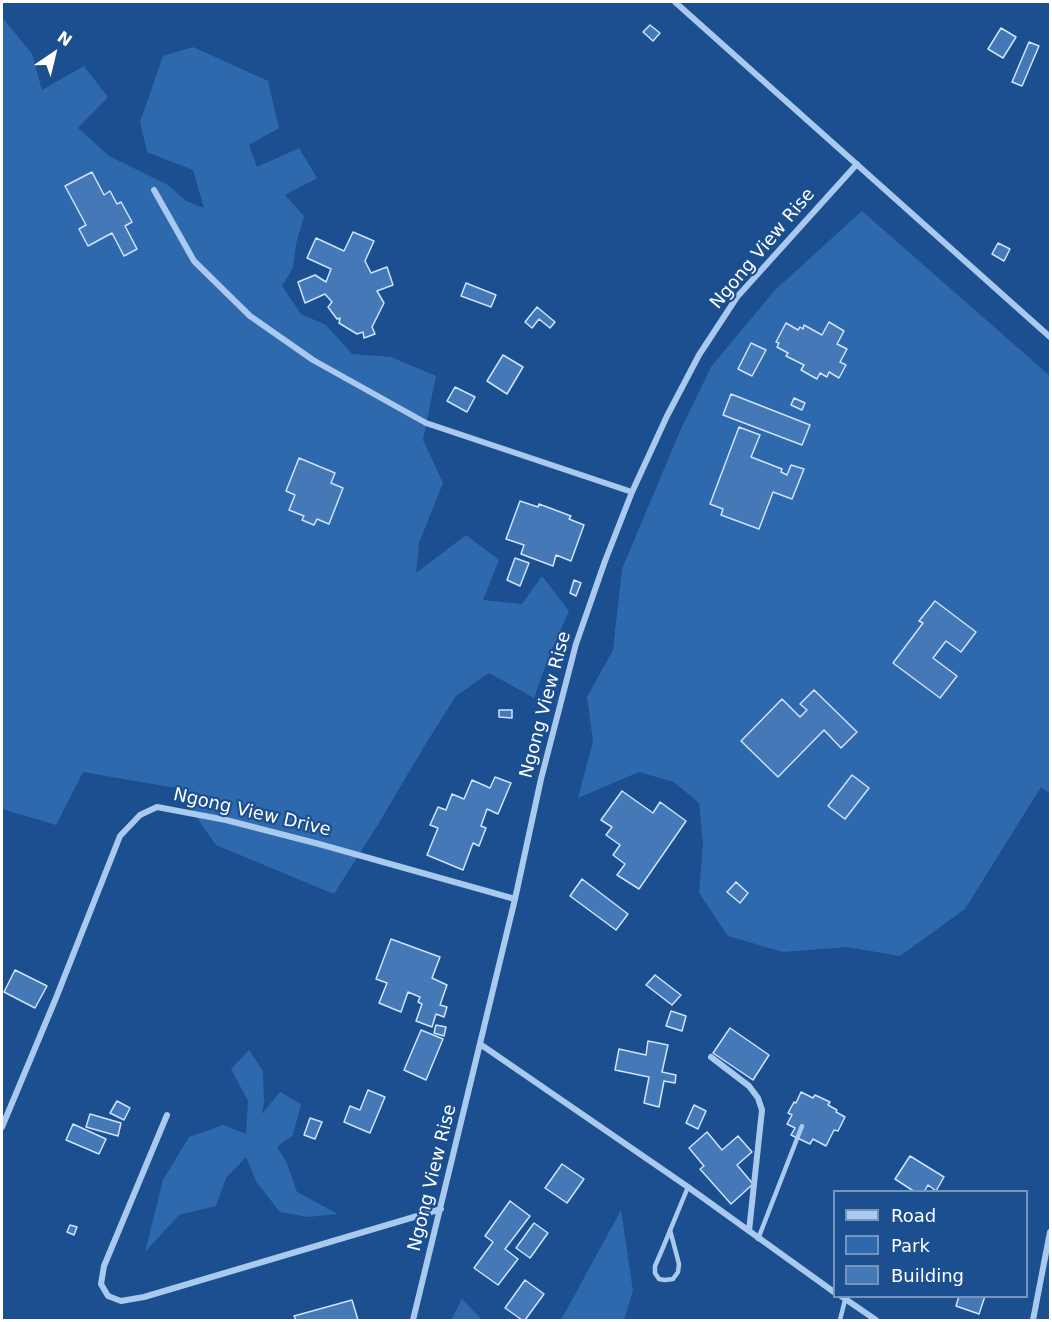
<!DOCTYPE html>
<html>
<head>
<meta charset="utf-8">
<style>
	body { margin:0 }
	#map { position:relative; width:1052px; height:1322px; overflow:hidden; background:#1b4f8f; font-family:"DejaVu Sans",sans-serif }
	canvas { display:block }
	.frame { position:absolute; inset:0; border:3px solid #fff; pointer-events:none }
	.legend { position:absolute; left:833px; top:1190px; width:195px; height:108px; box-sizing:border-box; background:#1b4f8f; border:2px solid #7695bc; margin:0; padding:8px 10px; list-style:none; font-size:18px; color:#fff }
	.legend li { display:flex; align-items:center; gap:12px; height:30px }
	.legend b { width:30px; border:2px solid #7695bc }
	.north { position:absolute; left:24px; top:24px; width:60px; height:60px; -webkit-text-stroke:4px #1b4f8f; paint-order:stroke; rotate:35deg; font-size:16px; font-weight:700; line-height:24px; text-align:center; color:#fff }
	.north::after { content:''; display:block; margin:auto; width:21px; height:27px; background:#fff; clip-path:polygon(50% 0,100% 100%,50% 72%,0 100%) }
</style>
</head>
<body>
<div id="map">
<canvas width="1052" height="1322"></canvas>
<div class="frame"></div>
<ul class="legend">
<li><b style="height:8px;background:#a9c9ee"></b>Road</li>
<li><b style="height:16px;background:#2e69ad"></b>Park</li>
<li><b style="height:16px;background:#4478b7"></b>Building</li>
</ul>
<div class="north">N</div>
</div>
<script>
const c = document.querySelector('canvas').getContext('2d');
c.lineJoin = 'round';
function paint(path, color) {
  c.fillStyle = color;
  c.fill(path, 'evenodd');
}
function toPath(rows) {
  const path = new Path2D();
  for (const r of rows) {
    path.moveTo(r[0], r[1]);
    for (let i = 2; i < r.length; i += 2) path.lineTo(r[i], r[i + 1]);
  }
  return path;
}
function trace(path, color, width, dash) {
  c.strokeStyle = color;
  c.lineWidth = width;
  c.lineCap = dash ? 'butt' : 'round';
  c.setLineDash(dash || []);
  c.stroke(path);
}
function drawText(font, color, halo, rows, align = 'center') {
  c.font = font + ' "DejaVu Sans",sans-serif';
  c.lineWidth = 4.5;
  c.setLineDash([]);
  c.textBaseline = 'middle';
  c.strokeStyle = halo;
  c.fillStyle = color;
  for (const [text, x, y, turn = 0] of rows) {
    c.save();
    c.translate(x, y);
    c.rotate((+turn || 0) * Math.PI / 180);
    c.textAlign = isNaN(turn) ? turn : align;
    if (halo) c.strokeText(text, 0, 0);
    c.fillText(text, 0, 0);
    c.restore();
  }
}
paint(toPath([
	[2,17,32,54,42,90,84,66,108,97,78,128,109,156,168,185,186,201,204,208,193,170,147,152,140,122,163,56,193,47,268,81,279,128,249,145,257,167,299,148,317,178,285,195,304,216,296,244,293,268,282,286,301,314,326,325,352,354,391,357,436,376,423,440,443,483,419,543,416,573,466,535,499,560,483,600,522,604,542,576,569,611,549,656,534,698,489,673,456,696,425,745,379,823,334,894,216,845,176,788,83,772,56,825,2,809],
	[862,211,1050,376,1050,794,1041,787,965,909,900,956,847,947,783,952,728,936,699,893,703,843,699,803,674,782,639,772,578,798,593,741,587,697,613,650,622,569,680,431,711,367,775,290],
	[249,1050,263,1071,264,1102,262,1114,280,1092,301,1104,293,1135,277,1147,286,1161,297,1192,338,1214,308,1217,280,1212,257,1183,246,1157,226,1178,216,1206,179,1215,145,1252,163,1180,189,1137,223,1125,246,1134,248,1101,231,1069],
	[621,1210,633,1291,624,1320,561,1320],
	[462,1299,482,1320,451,1320]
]), '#2e69ad');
const building = toPath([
	[650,25,660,33,653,41,643,32,650,25],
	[1001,28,1016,37,1003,58,988,49,1001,28],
	[1029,42,1039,46,1022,86,1012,82,1029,42],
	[92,172,104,195,110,191,117,204,121,202,132,222,125,226,137,249,124,256,112,233,88,246,79,229,86,225,65,186,92,172],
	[353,232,374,241,365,261,371,273,387,267,393,285,377,291,384,303,372,327,375,334,364,338,363,332,357,334,339,323,340,318,337,319,328,307,332,302,325,294,305,303,298,282,315,275,326,282,331,269,307,258,316,238,344,251,353,232],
	[998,243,1010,249,1004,261,992,254,998,243],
	[466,283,496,295,491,307,461,296,466,283],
	[537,307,555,322,550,328,539,319,532,328,525,322,537,307],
	[829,322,844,331,837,344,847,349,840,362,846,365,839,378,829,372,827,377,820,373,817,379,801,370,804,365,786,356,788,353,777,347,779,343,776,342,786,323,798,330,800,327,803,329,804,325,822,335,829,322],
	[751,343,766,350,752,376,738,369,751,343],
	[503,355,523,367,507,394,487,381,503,355],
	[455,387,475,397,467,412,447,401,455,387],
	[731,394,810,425,802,445,723,415,731,394],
	[794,398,805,403,802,410,791,405,794,398],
	[739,427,760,435,751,457,782,469,781,472,787,475,791,465,804,469,792,499,773,492,759,529,721,515,723,509,710,504,739,427],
	[299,458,335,473,331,483,343,488,329,524,317,519,314,525,302,520,304,516,289,510,295,495,286,491,299,458],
	[520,501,538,507,539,504,571,516,569,519,584,525,571,561,556,555,553,566,521,554,524,545,506,539,520,501],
	[515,558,529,563,520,586,507,580,515,558],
	[574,580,581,583,576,596,570,593,574,580],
	[935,601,976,632,961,652,946,641,933,658,957,676,940,698,893,663,923,623,919,621,935,601],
	[814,690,857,732,841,748,824,730,778,777,741,741,782,699,800,717,807,710,800,704,814,690],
	[499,710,512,710,512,718,499,717,499,710],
	[852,775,869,788,845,819,828,806,852,775],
	[495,777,511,783,498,814,487,809,481,826,486,828,479,846,473,843,463,870,427,855,438,828,430,825,438,807,446,810,452,794,464,799,472,780,490,788,495,777],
	[622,791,653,813,660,802,686,821,639,889,617,875,625,864,613,855,620,845,606,835,612,827,601,820,622,791],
	[582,879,628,914,616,930,570,896,582,879],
	[736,882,748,893,740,903,727,892,736,882],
	[391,939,440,957,432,978,447,985,440,1005,447,1007,444,1017,436,1014,432,1027,416,1021,422,1004,418,1002,420,997,408,992,401,1012,379,1003,387,983,376,979,391,939],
	[15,970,47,986,35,1008,4,992,15,970],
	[655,975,681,995,672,1005,646,985,655,975],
	[671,1011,686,1016,682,1031,666,1026,671,1011],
	[436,1025,446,1027,444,1036,434,1033,436,1025],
	[730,1028,769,1055,753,1080,713,1053,730,1028],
	[421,1030,443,1039,426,1080,404,1070,421,1030],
	[648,1041,668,1045,662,1072,676,1075,675,1083,664,1081,659,1107,644,1103,649,1077,615,1070,619,1049,646,1055,648,1041],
	[368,1090,385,1097,370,1133,344,1122,350,1106,360,1110,368,1090],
	[801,1092,813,1098,815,1095,830,1102,828,1105,837,1110,836,1112,845,1117,838,1131,834,1130,826,1146,813,1139,810,1144,791,1135,795,1128,787,1124,792,1115,788,1113,794,1102,796,1103,801,1092],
	[117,1101,130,1108,124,1120,110,1113,117,1101],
	[694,1105,706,1111,698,1129,686,1123,694,1105],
	[90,1114,121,1123,118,1136,86,1127,90,1114],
	[310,1118,322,1122,315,1139,304,1135,310,1118],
	[73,1124,106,1139,99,1154,66,1140,73,1124],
	[707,1132,722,1150,738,1136,752,1152,737,1165,753,1184,731,1204,700,1169,704,1166,689,1148,707,1132],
	[910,1156,944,1177,936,1191,928,1185,924,1192,915,1192,895,1179,910,1156],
	[562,1164,584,1179,567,1203,545,1188,562,1164],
	[510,1201,530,1216,505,1249,518,1259,498,1285,474,1268,493,1242,485,1236,510,1201],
	[534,1223,548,1233,530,1258,516,1248,534,1223],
	[70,1225,77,1227,74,1235,67,1232,70,1225],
	[525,1280,544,1294,525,1320,522,1320,505,1308,525,1280],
	[959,1296,985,1296,979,1314,956,1306,959,1296],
	[352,1300,358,1320,296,1320,294,1316,352,1300]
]);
paint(building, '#4478b7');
trace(building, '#cfe3fa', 1.5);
trace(toPath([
	[670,1230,679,1264,678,1272,673,1279,665,1280,659,1279,655,1273,655,1266,662,1250,688,1187],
	[758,1239,802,1126],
	[840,1320,845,1300]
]), '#a9c9ee', 4.5);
trace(toPath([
	[675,2,1050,337],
	[154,190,194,261,250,316,313,360,426,423,632,492],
	[480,1044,688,1187,834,1292],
	[711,1057,749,1086,758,1098,762,1110,749,1231],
	[167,1115,104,1266,101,1284,108,1296,121,1301,144,1297,441,1209],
	[2,1127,56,998,120,836,140,815,157,807,226,820,319,844,515,899],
	[841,1296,876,1320],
	[413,1320,515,899,541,779,576,644,605,561,632,492,667,416,699,355,737,297,857,164],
	[1033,1320,1050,1232]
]), '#a9c9ee', 6);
drawText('18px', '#fff', '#1b4f8f', [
	["Ngong View Rise",763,249,-50],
	["Ngong View Rise",546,705,-75],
	["Ngong View Drive",252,813,13],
	["Ngong View Rise",433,1178,-76]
]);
</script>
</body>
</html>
